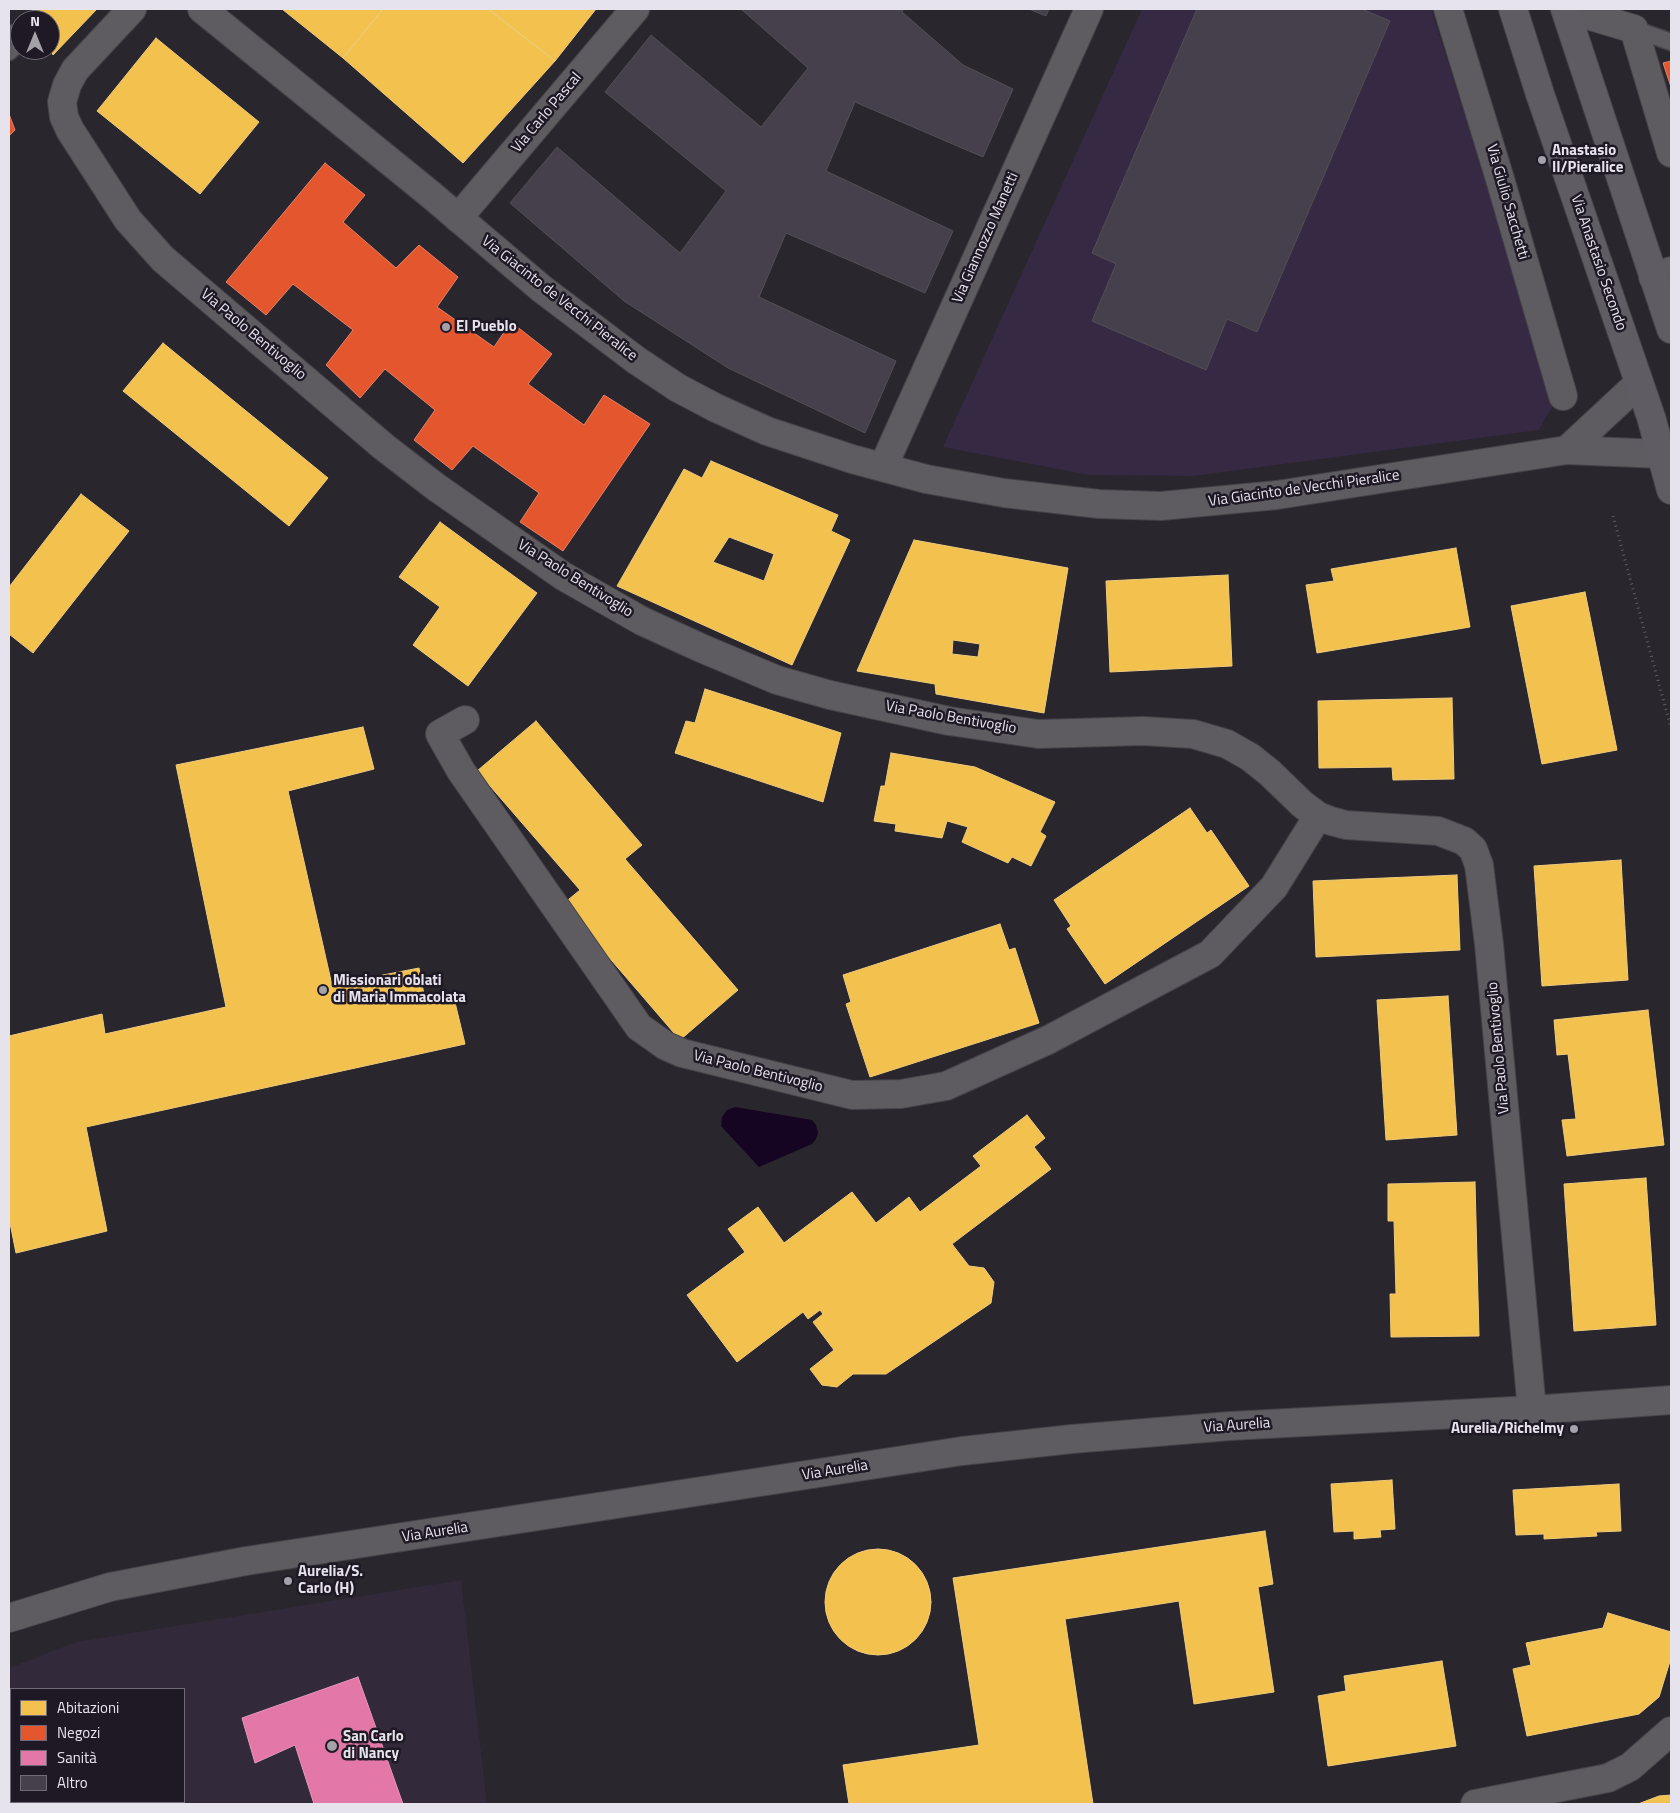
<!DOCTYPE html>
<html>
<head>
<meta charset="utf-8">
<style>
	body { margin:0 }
	#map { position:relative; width:1680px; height:1813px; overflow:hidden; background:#29262d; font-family:"Titillium Web",sans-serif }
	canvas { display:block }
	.frame { position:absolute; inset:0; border:10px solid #e7e3ec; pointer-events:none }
	.legend { position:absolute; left:10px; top:1688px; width:175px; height:115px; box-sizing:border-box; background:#1f1926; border:1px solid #6f6a75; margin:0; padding:6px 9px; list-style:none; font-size:15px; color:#e7e3ec }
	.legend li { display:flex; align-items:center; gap:10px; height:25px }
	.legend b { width:25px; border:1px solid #6f6a75 }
	.north { position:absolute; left:10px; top:10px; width:50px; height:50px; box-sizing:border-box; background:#1f1926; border:1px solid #6f6a75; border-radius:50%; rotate:0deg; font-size:14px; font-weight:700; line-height:20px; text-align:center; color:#e7e3ec }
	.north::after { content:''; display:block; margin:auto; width:18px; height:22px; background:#a4a1a9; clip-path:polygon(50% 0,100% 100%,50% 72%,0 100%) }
</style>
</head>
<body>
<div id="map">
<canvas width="1680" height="1813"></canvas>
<div class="frame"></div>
<ul class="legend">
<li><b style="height:14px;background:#f2c14e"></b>Abitazioni</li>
<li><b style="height:14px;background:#e4572e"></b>Negozi</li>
<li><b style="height:14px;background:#e377a8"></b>Sanità</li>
<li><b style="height:14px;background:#46404c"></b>Altro</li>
</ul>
<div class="north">N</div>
</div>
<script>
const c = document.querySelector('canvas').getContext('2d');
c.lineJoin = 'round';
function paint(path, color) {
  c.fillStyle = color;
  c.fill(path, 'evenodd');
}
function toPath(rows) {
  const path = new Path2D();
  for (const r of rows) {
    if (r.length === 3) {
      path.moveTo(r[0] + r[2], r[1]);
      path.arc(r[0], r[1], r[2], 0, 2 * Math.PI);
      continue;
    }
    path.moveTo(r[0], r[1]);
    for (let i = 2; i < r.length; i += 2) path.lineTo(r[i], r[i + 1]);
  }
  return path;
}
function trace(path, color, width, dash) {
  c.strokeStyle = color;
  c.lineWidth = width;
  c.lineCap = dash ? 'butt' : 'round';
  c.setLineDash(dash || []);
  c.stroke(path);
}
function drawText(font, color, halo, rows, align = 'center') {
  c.font = font + ' "Titillium Web",sans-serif';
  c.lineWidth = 5;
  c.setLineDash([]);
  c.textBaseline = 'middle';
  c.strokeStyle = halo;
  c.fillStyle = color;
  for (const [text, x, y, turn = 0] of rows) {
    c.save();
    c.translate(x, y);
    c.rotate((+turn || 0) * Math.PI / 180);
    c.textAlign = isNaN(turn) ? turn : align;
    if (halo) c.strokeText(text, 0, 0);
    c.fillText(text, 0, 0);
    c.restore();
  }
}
paint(toPath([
	[461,1580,487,1804,9,1804,9,1668,76,1642],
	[11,1689,184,1689,184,1802,11,1802]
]), '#32293b');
paint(toPath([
	[1142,9,1197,9,1092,253,1116,264,1092,321,1205,370,1227,319,1257,332,1390,21,1362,9,1431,9,1555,401,1539,430,1193,476,1089,475,943,447]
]), '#362944');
paint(toPath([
	[735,1107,812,1120,816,1125,818,1133,816,1139,812,1144,759,1167,721,1126,722,1117,727,1110]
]), '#150523');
const homes = toPath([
	[32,9,97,9,53,55,50,48,50,20,37,20,32,9],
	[282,9,383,9,343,58,282,9],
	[383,9,488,9,555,61,463,163,343,58,383,9],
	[488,9,596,9,555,61,488,9],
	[156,38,259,122,200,194,97,111,156,38],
	[163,343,328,478,289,526,123,391,163,343],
	[711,461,838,515,831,531,850,540,792,665,617,586,684,469,702,478,711,461],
	[729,537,774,554,764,581,713,562,729,537],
	[81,494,129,531,33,653,9,634,9,587,81,494],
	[440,522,537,593,468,686,413,645,440,607,399,577,440,522],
	[914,540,1068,568,1044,713,936,694,935,684,857,671,914,540],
	[953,640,980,644,978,657,952,654,953,640],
	[1456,548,1470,627,1317,653,1306,585,1334,581,1331,569,1456,548],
	[1228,575,1232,666,1110,672,1106,581,1228,575],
	[1585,592,1617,750,1542,764,1511,606,1585,592],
	[705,689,841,733,823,802,675,753,686,721,695,723,705,689],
	[1452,698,1454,779,1393,780,1392,767,1319,768,1318,701,1452,698],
	[536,721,642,845,625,859,738,990,680,1040,563,904,580,890,477,771,536,721],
	[363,727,374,769,288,791,332,985,419,968,425,1000,453,994,465,1044,86,1127,107,1231,16,1253,9,1218,9,1036,102,1014,105,1034,226,1007,176,765,363,727],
	[891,753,975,767,1055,802,1040,832,1046,836,1031,866,1012,857,1008,863,962,842,968,827,947,821,942,838,895,831,896,824,874,821,881,786,885,786,891,753],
	[1190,808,1207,833,1211,830,1249,886,1105,984,1067,929,1071,926,1054,900,1190,808],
	[1621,860,1628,980,1542,986,1534,866,1621,860],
	[1457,875,1460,950,1316,957,1313,881,1457,875],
	[1000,924,1009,950,1015,948,1039,1023,870,1077,846,1004,851,1002,843,975,1000,924],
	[1448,996,1457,1135,1386,1140,1377,1000,1448,996],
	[1648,1010,1664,1145,1567,1156,1562,1120,1576,1119,1568,1054,1557,1055,1554,1020,1648,1010],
	[1027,1115,1045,1138,1034,1147,1051,1169,952,1244,969,1266,984,1268,994,1282,991,1303,886,1374,853,1374,837,1387,822,1385,810,1369,834,1350,813,1322,823,1314,820,1310,808,1319,803,1312,737,1362,687,1295,745,1252,728,1229,758,1207,784,1243,852,1192,876,1223,909,1197,920,1212,981,1166,973,1156,1027,1115],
	[1646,1178,1656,1325,1574,1331,1564,1184,1646,1178],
	[1475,1182,1479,1336,1391,1337,1390,1294,1396,1294,1394,1221,1388,1221,1388,1184,1475,1182],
	[1392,1480,1395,1529,1380,1530,1381,1537,1354,1539,1354,1531,1334,1532,1331,1484,1392,1480],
	[1619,1484,1621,1531,1596,1532,1597,1536,1544,1539,1544,1534,1516,1535,1513,1490,1619,1484],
	[1265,1531,1273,1584,1258,1587,1274,1692,1194,1704,1179,1601,1065,1619,1093,1804,849,1804,843,1765,979,1745,953,1578,1265,1531],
	[878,1602,53],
	[1608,1613,1671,1632,1671,1658,1659,1697,1639,1714,1527,1736,1513,1669,1531,1665,1526,1643,1603,1628,1608,1613],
	[1442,1661,1456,1746,1328,1766,1318,1696,1346,1691,1344,1676,1442,1661],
	[1671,1795,1671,1804,1638,1804,1659,1796,1671,1795]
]);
paint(homes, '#f2c14e');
trace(homes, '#efcb7d', 1);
const shops = toPath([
	[1671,61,1671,87,1663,63,1671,61],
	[9,114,15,130,9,136,9,114],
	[325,163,365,195,343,222,396,268,419,245,458,277,437,307,494,347,511,322,552,354,528,384,584,425,604,395,650,424,563,551,520,522,539,493,473,446,452,470,414,440,435,410,385,369,360,398,326,365,353,330,293,284,266,315,226,282,325,163]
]);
paint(shops, '#e4572e');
trace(shops, '#e58167', 1);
const health = toPath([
	[358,1677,403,1804,314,1804,295,1745,255,1763,242,1718,358,1677]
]);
paint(health, '#e377a8');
trace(health, '#e497bc', 1);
const building = toPath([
	[741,9,904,9,902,12,963,65,1013,89,983,157,855,102,826,171,953,231,925,293,786,233,759,297,896,361,865,433,728,368,624,301,510,203,557,147,680,253,726,191,605,92,651,35,761,127,808,68,741,9],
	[1029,9,1049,9,1046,16,1029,9],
	[1197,9,1362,9,1390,21,1257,332,1227,319,1206,370,1092,321,1116,264,1092,253,1197,9]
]);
paint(building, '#46404c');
trace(building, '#524f55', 1);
const service = toPath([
	[1634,29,1671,42],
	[9,33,13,48,9,52]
]);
const minor = toPath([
	[132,9,75,70,67,85,62,102,64,117,70,130,128,220,163,259,384,447,436,487,563,576,642,621,701,648,777,680,830,695,949,721,1038,734,1143,731,1193,734,1227,744,1250,757,1270,773,1302,804,1318,816,1331,821,1346,825,1438,831,1464,841,1473,849,1479,865,1489,944,1532,1410],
	[1448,9,1500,179,1563,396],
	[458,218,635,9],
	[883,467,1089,9],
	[465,720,440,734,461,771,639,1027,666,1046,682,1053,852,1095,901,1094,946,1086,1048,1040,1210,954,1274,887,1318,816]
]);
const tertiary = toPath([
	[202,9,430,194,542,289,636,360,678,388,716,408,767,431,852,459,926,479,1004,493,1099,504,1161,506,1277,495,1567,450,1662,454],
	[1567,9,1634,29,1671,153],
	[1653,277,1671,271],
	[1567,450,1639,383],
	[9,1618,110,1587,246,1561,962,1451,1072,1439,1230,1426,1532,1410,1671,1400],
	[1475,1804,1608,1778,1630,1767,1671,1731]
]);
const primary = toPath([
	[1513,9,1540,94,1651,417,1671,490],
	[1565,9,1671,329]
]);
trace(service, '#454248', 19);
trace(minor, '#454248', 30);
trace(tertiary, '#454248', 30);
trace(primary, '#454248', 30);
trace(toPath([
	[1613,516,1671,728]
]), '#5f5c61', 3, [1, 4]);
trace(service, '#5e5c61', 16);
trace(minor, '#5e5c61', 28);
trace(tertiary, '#5e5c61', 28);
trace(primary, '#605c64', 28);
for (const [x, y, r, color] of [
	[1542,160,5,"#a4a1a9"],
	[446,327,5,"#a4a1a9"],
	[323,990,5,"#a4a1a9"],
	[1574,1429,5,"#a4a1a9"],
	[288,1581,5,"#a4a1a9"],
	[332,1746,6,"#a4a1a9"]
]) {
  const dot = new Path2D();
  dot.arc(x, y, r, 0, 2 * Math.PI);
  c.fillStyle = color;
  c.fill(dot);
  trace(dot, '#1f1926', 2);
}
drawText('15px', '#e7e3ec', '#1f1926', [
	["Via Carlo Pascal",547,113,-50],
	["Via Giulio Sacchetti",1507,202,74],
	["Via Giannozzo Manetti",986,238,-66],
	["Via Anastasio Secondo",1598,263,71],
	["Via Giacinto de Vecchi Pieralice",559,299,38],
	["Via Paolo Bentivoglio",253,335,40],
	["Via Giacinto de Vecchi Pieralice",1304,489,-8],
	["Via Paolo Bentivoglio",575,579,32],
	["Via Paolo Bentivoglio",951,718,10],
	["Via Paolo Bentivoglio",1499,1048,-95],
	["Via Paolo Bentivoglio",758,1072,14],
	["Via Aurelia",1237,1426,-4],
	["Via Aurelia",835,1471,-9],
	["Via Aurelia",435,1533,-9]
]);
drawText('bold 15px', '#e7e3ec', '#1f1926', [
	["Anastasio",1552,151],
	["II/Pieralice",1552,168],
	["El Pueblo",456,327],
	["Missionari oblati",333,981],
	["di Maria Immacolata",333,998],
	["Aurelia/Richelmy",1564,1429,"right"],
	["Aurelia/S.",298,1572],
	["Carlo (H)",298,1589],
	["San Carlo",343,1737],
	["di Nancy",343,1754]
], 'left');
</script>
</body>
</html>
